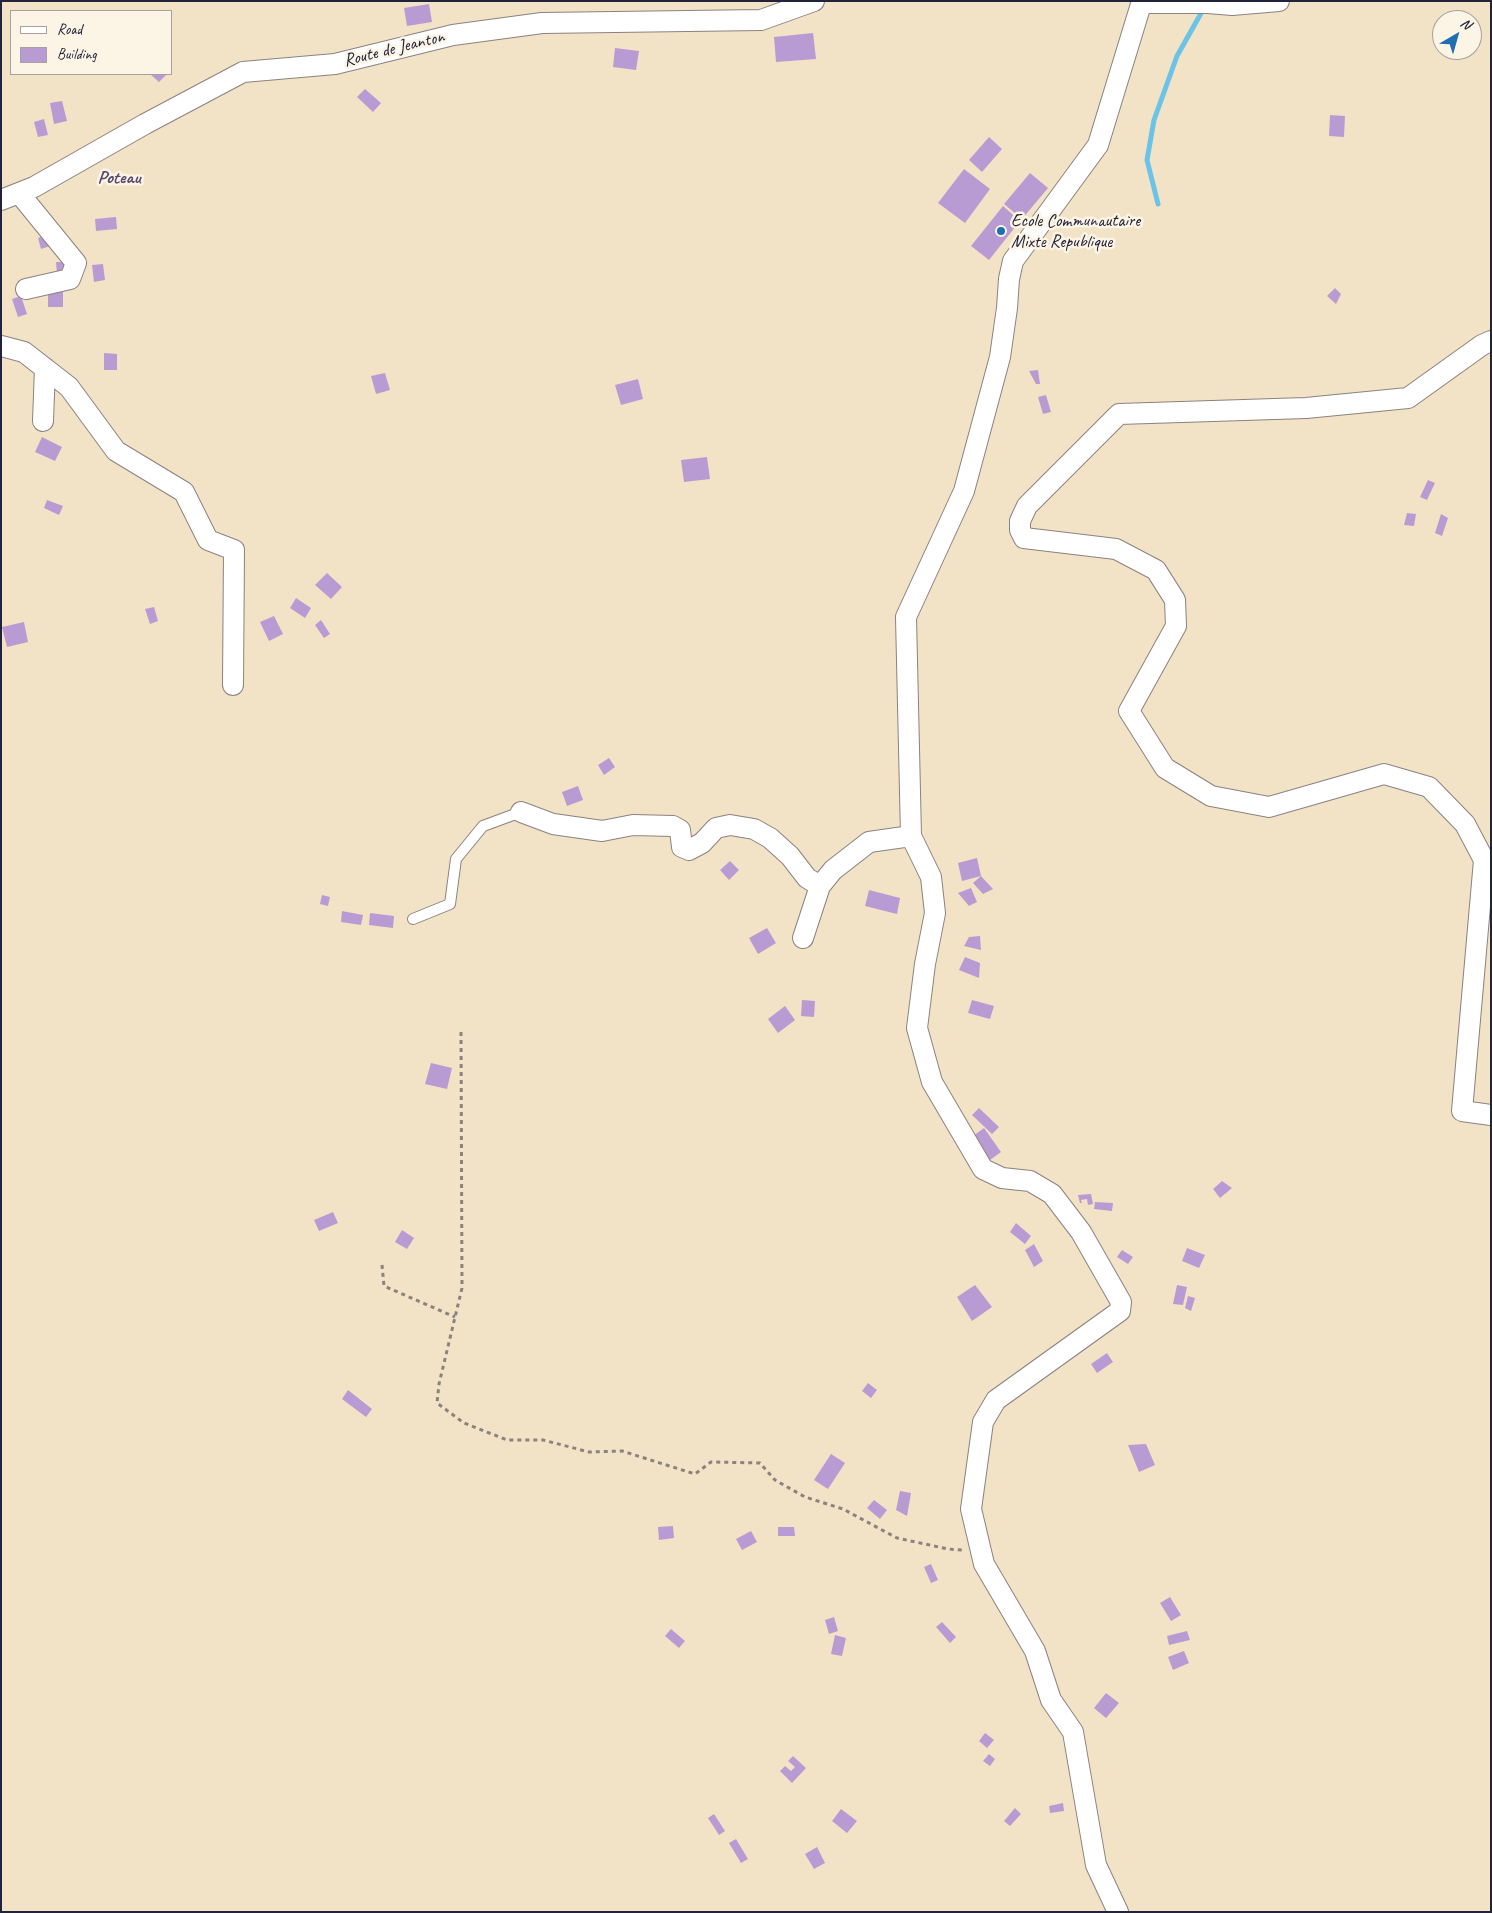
<!DOCTYPE html>
<html>
<head>
<meta charset="utf-8">
<style>
	body { margin:0 }
	#map { position:relative; width:1492px; height:1913px; overflow:hidden; background:#f3e3c6; font-family:Caveat,sans-serif }
	canvas { display:block }
	.frame { position:absolute; inset:0; border:2px solid #22223b; pointer-events:none }
	.legend { position:absolute; left:10px; top:10px; width:162px; height:65px; box-sizing:border-box; background:#fcf5e5; border:1px solid #a5a1a1; margin:0; padding:6px 9px; list-style:none; font-size:15px; color:#22223b }
	.legend li { display:flex; align-items:center; gap:10px; height:25px }
	.legend b { width:25px; border:1px solid #a5a1a1 }
	.north { position:absolute; left:1432px; top:10px; width:50px; height:50px; box-sizing:border-box; background:#fcf5e5; border:1px solid #a5a1a1; border-radius:50%; rotate:38deg; font-size:14px; font-weight:700; line-height:20px; text-align:center; color:#22223b }
	.north::after { content:''; display:block; margin:auto; width:18px; height:22px; background:#1f6fb2; clip-path:polygon(50% 0,100% 100%,50% 72%,0 100%) }
</style>
</head>
<body>
<div id="map">
<canvas width="1492" height="1913"></canvas>
<div class="frame"></div>
<ul class="legend">
<li><b style="height:6px;background:#fff"></b>Road</li>
<li><b style="height:14px;background:#b99bd3"></b>Building</li>
</ul>
<div class="north">N</div>
</div>
<script>
const c = document.querySelector('canvas').getContext('2d');
c.lineJoin = 'round';
function toPath(rows) {
  const path = new Path2D();
  for (const r of rows) {
    path.moveTo(r[0], r[1]);
    for (let i = 2; i < r.length; i += 2) path.lineTo(r[i], r[i + 1]);
  }
  return path;
}
function trace(path, color, width, dash) {
  c.strokeStyle = color;
  c.lineWidth = width;
  c.lineCap = dash ? 'butt' : 'round';
  c.setLineDash(dash || []);
  c.stroke(path);
}
function paint(path, color) {
  c.fillStyle = color;
  c.fill(path, 'evenodd');
}
function drawText(font, color, halo, rows, align = 'center') {
  c.font = font + ' Caveat,sans-serif';
  c.lineWidth = 5;
  c.setLineDash([]);
  c.textBaseline = 'middle';
  c.strokeStyle = halo;
  c.fillStyle = color;
  for (const [text, x, y, turn = 0] of rows) {
    c.save();
    c.translate(x, y);
    c.rotate((+turn || 0) * Math.PI / 180);
    c.textAlign = isNaN(turn) ? turn : align;
    if (halo) c.strokeText(text, 0, 0);
    c.fillText(text, 0, 0);
    c.restore();
  }
}
trace(toPath([
	[1158,204,1147,160,1154,120,1177,56,1204,8]
]), '#6bc4e8', 5);
paint(toPath([
	[429,4,432,22,407,26,404,8],
	[813,33,816,59,776,62,774,37],
	[615,48,639,51,636,70,613,67],
	[150,74,165,74,166,75,159,82],
	[365,89,381,103,373,112,357,97],
	[62,101,67,121,54,124,50,103],
	[1330,115,1345,116,1344,137,1329,136],
	[44,119,48,135,38,137,34,122],
	[989,137,1002,149,982,172,969,160],
	[964,169,990,189,965,223,938,203],
	[1030,173,1048,188,1022,219,1004,204],
	[1003,206,1020,221,989,260,971,246],
	[116,217,117,229,96,231,95,219],
	[46,235,50,246,41,249,38,238],
	[56,262,65,262,66,273,57,274],
	[103,264,105,280,94,282,92,265],
	[1335,288,1341,294,1336,304,1327,296],
	[48,290,63,290,63,307,48,307],
	[21,296,27,314,18,317,12,299],
	[104,353,117,354,117,370,104,370],
	[1038,370,1040,384,1036,384,1029,371],
	[385,373,390,390,376,394,371,376],
	[638,379,643,399,621,405,615,385],
	[1046,395,1051,412,1043,414,1038,397],
	[42,437,62,447,55,461,35,452],
	[707,457,710,479,684,482,681,460],
	[1428,480,1435,483,1427,500,1420,497],
	[47,500,63,506,59,515,44,508],
	[1407,513,1416,514,1414,526,1404,525],
	[1441,514,1448,518,1442,536,1435,533],
	[327,573,342,587,331,599,315,585],
	[296,598,311,608,305,618,290,608],
	[154,607,158,621,150,624,145,609],
	[274,616,283,634,269,641,260,622],
	[321,620,330,634,324,638,315,625],
	[24,622,28,642,7,647,2,627],
	[609,758,615,767,604,775,598,765],
	[578,786,583,800,567,806,562,792],
	[977,858,981,876,962,881,958,863],
	[730,861,739,870,729,880,720,870],
	[981,876,993,889,983,894,973,883],
	[971,888,977,902,969,906,958,893],
	[869,890,900,898,897,914,865,906],
	[322,895,330,897,328,906,320,904],
	[342,911,363,915,361,925,341,922],
	[370,913,394,916,393,928,369,925],
	[767,928,776,943,758,954,749,938],
	[980,936,981,950,964,946,969,937],
	[965,957,980,963,979,978,959,970],
	[802,1000,815,1001,814,1017,801,1016],
	[972,1000,994,1006,990,1019,968,1013],
	[785,1006,795,1020,778,1033,768,1019],
	[431,1063,452,1068,447,1089,425,1084],
	[979,1108,999,1127,992,1134,972,1115],
	[984,1128,1001,1152,990,1160,973,1136],
	[1222,1181,1232,1188,1220,1198,1213,1189],
	[1091,1194,1093,1204,1088,1205,1087,1199,1081,1200,1082,1203,1080,1203,1078,1195],
	[1095,1202,1113,1203,1112,1211,1094,1209],
	[333,1212,338,1223,319,1231,314,1220],
	[1016,1223,1031,1236,1025,1244,1010,1232],
	[402,1230,414,1238,407,1249,395,1242],
	[1034,1244,1043,1261,1034,1267,1025,1250],
	[1187,1248,1205,1255,1199,1268,1182,1261],
	[1122,1250,1133,1257,1128,1264,1117,1257],
	[975,1285,992,1307,972,1321,957,1297],
	[1177,1285,1187,1287,1183,1305,1173,1304],
	[1188,1296,1195,1298,1191,1311,1185,1308],
	[1107,1353,1113,1362,1097,1373,1091,1364],
	[868,1383,877,1390,871,1398,862,1391],
	[348,1390,372,1409,366,1417,342,1399],
	[1146,1444,1155,1465,1139,1472,1128,1445],
	[831,1454,845,1463,828,1489,814,1480],
	[900,1491,911,1493,907,1516,896,1510],
	[874,1500,887,1510,880,1519,867,1508],
	[673,1526,674,1538,659,1540,658,1527],
	[778,1527,794,1527,795,1536,778,1536],
	[751,1531,757,1542,742,1550,736,1539],
	[931,1564,938,1580,931,1583,924,1567],
	[1170,1597,1181,1615,1171,1621,1160,1603],
	[834,1617,838,1631,829,1634,825,1620],
	[942,1622,956,1637,950,1643,936,1627],
	[671,1629,685,1641,679,1648,665,1636],
	[1187,1631,1190,1640,1169,1645,1167,1636],
	[835,1635,846,1638,842,1656,831,1654],
	[1184,1651,1189,1663,1173,1670,1168,1657],
	[1106,1693,1119,1703,1106,1718,1094,1708],
	[985,1733,994,1740,987,1748,979,1741],
	[989,1754,995,1759,990,1766,983,1761],
	[793,1756,806,1768,792,1783,780,1771,785,1766,791,1771,795,1767,788,1761],
	[1063,1803,1064,1811,1050,1813,1049,1806],
	[1015,1808,1021,1814,1010,1826,1004,1821],
	[841,1809,857,1821,847,1833,832,1821],
	[714,1814,725,1831,719,1835,708,1818],
	[736,1839,748,1859,741,1863,729,1843],
	[817,1847,825,1863,814,1869,805,1854]
]), '#b99bd3');
const lane = toPath([
	[413,919,450,904,456,859,483,826,521,812]
]);
const street = toPath([
	[1142,3,1208,3,1232,5,1279,1],
	[19,193,76,263,70,279,26,289],
	[1,200,34,187,145,124,243,72,335,64,453,35,542,23,761,20,814,1],
	[1491,341,1482,345,1408,398,1306,408,1119,414,1027,506,1020,521,1020,530,1024,538,1116,549,1156,570,1175,600,1176,626,1129,711,1165,768,1211,796,1269,807,1384,774,1429,787,1465,824,1484,860,1462,1111,1491,1115],
	[1,346,24,352,69,387,116,451,184,492,208,540,234,550,233,685],
	[43,421,45,368],
	[521,812,553,824,602,831,633,825,673,826,680,830,682,847,689,850,702,843,716,828,730,825,754,829,770,838,790,856,807,878,820,886],
	[803,938,820,886,833,870,869,842,911,836],
	[1118,1912,1096,1865,1073,1732,1051,1700,1035,1651,984,1564,971,1509,983,1422,996,1400,1120,1311,1121,1302,1081,1232,1052,1194,1030,1181,1002,1178,983,1169,932,1082,917,1028,925,964,935,913,931,877,911,836,906,617,964,491,1000,357,1007,308,1009,279,1013,261,1098,145,1142,1]
]);
trace(lane, '#8a8280', 12);
trace(street, '#8a8280', 22);
trace(toPath([
	[461,1032,462,1288,439,1384,437,1403,464,1423,507,1440,543,1440,589,1452,622,1451,695,1474,711,1462,760,1463,775,1480,805,1497,843,1509,897,1538,948,1549,962,1550],
	[382,1265,384,1286,455,1317]
]), '#8a8280', 3, [4, 4]);
trace(lane, '#fff', 10);
trace(street, '#fff', 20);
for (const [x, y, r, color] of [
	[1001,231,5,"#1f6fb2"]
]) {
  const dot = new Path2D();
  dot.arc(x, y, r, 0, 2 * Math.PI);
  c.fillStyle = color;
  c.fill(dot);
  trace(dot, '#fcf5e5', 2);
}
drawText('18px', '#22223b', '#fcf5e5', [
	["Route de Jeanton",394,49,-14]
]);
drawText('18px', '#22223b', '#fcf5e5', [
	["Ecole Communautaire",1011,221],
	["Mixte Republique",1011,242]
], 'left');
drawText('bold 19px', '#574c70', '#fcf5e5', [
	["Poteau",119,178]
]);
</script>
</body>
</html>
